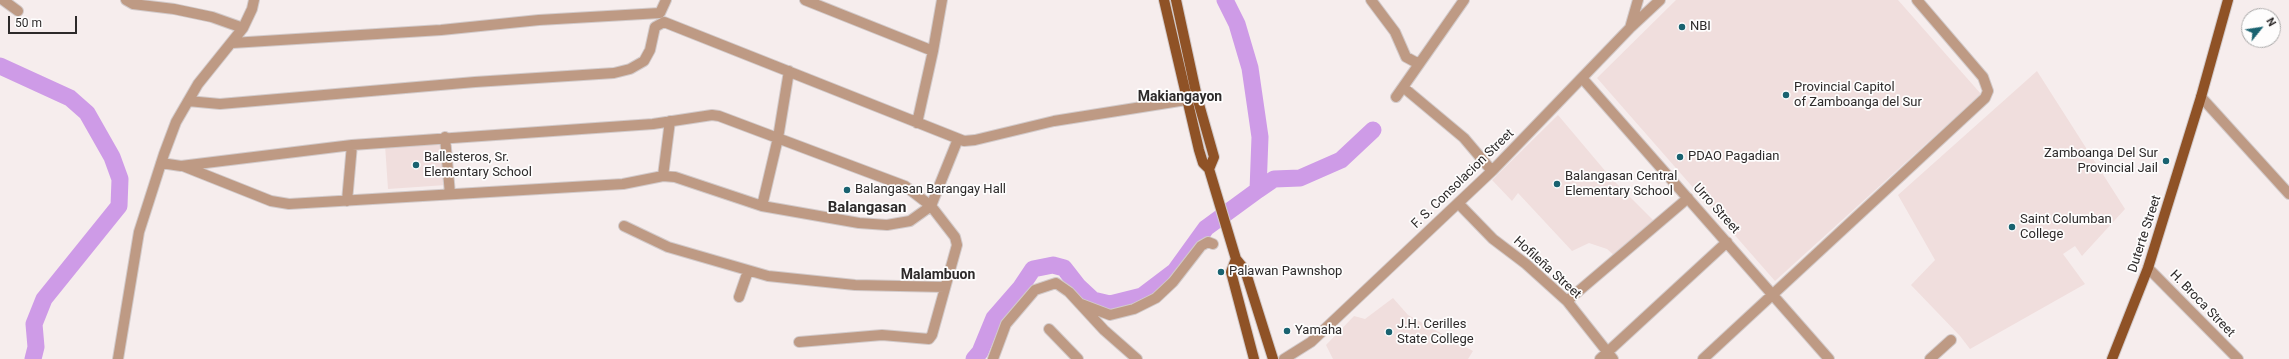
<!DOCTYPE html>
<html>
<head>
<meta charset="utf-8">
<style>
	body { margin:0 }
	#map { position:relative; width:2289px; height:359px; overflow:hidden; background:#f6eded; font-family:Roboto,sans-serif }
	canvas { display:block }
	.north { position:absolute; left:2241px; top:8px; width:40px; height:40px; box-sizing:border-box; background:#fefdfd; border:1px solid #aaa9a9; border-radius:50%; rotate:60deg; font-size:11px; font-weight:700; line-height:16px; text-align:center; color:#2d2a2a }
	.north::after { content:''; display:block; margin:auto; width:14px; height:18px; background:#196270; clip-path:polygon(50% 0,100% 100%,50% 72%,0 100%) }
	.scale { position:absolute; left:8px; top:16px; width:69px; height:18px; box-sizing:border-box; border:2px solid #2d2a2a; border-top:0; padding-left:5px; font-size:12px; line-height:14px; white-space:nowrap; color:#2d2a2a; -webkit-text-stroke:3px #fefdfd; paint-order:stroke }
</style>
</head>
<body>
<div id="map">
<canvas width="2289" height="359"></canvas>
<div class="north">N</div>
<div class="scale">50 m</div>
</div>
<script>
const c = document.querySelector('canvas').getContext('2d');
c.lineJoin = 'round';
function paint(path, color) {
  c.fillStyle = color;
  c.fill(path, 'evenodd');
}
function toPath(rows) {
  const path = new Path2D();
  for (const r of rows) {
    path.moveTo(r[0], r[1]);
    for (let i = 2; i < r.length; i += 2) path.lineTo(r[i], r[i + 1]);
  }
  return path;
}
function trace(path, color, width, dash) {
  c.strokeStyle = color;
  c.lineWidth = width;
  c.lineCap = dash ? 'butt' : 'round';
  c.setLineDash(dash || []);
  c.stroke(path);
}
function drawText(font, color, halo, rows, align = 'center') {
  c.font = font + ' Roboto,sans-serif';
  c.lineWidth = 3.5;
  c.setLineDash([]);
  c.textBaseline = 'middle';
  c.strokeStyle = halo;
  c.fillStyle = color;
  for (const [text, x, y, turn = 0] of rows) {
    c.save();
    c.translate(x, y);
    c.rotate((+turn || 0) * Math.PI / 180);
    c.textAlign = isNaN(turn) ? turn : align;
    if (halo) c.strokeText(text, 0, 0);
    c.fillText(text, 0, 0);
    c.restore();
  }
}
paint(toPath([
	[1676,0,1898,0,1981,94,1775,281,1597,78],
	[2037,71,2125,209,2082,256,2075,246,2063,254,2085,284,1970,349,1960,336,1911,285,1935,260,1898,195],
	[1558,115,1612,179,1655,222,1617,258,1607,249,1589,243,1572,251,1518,193,1512,201,1492,180],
	[443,139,446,185,388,189,385,145],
	[1393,298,1408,315,1473,351,1468,359,1333,359,1326,345,1354,316,1365,319]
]), '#f0dedd');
trace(toPath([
	[1225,0,1237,24,1250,68,1260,137,1258,190],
	[0,66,70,98,87,113,112,157,120,179,119,206,44,299,34,324,36,347,33,359],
	[974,359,980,352,994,318,1021,287,1033,269,1053,265,1064,268,1078,286,1093,300,1110,304,1142,296,1175,271,1206,228,1258,190,1274,179,1300,178,1341,160,1373,130]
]), '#ce9be7', 17);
const minor = toPath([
	[3,0,18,11],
	[126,0,133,4,174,9,212,17,243,28],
	[805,0,933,51],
	[1371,0,1395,32,1406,57,1419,64],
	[1631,27,1660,0],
	[232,43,441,30,539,20,660,13,666,0],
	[1582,78,1829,359],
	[1403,87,1464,138,1492,171],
	[1396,97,1464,0],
	[2201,97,2289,194],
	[188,101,220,104,475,82,614,73,630,69,644,61,650,50,655,27,664,22,964,141,975,140,1054,121,1186,100,1196,97],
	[917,123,933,51,942,0],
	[445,137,450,194],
	[161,163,181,166,352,145,653,124,712,115,719,116,905,186,931,206,955,237,957,245,932,335,929,339,882,335,799,342],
	[183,166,271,201,289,204,623,184,663,176,675,177,762,206,859,223,887,225,910,221,931,206,958,139],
	[663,176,670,121],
	[347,201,352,145],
	[1458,203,1493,239,1526,264,1567,301,1613,359],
	[762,206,778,138,789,71],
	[624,226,668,247,768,276,855,285,945,287],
	[2148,268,2238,359],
	[739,297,748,271],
	[1567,301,1688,198],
	[1081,304,1110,315,1134,309,1156,298,1173,282,1201,246,1208,242,1213,244],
	[1049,329,1078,359],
	[118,359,139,232,164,154,176,122,198,84,243,28,252,9,254,0],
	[993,359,1006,324,1035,290,1056,283,1069,292,1104,330,1137,359],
	[1284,359,1311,342,1492,171,1630,28,1638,0],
	[1600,359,1727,242],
	[1703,359,1985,98,1988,91,1983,77,1917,0],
	[1930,359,1951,340]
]);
const major = toPath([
	[1164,0,1199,150,1203,163,1209,169,1236,259,1245,270,1273,359],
	[1176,0,1197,97,1214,157,1209,169],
	[1236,259,1231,272,1254,359],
	[2112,359,2148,268,2201,97,2228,0]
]);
trace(minor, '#d2caca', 12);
trace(major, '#d2caca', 12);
trace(minor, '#be9a84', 10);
trace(major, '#8f5226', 10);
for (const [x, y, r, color] of [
	[1682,27,4,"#196270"],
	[1786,95,4,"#196270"],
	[1680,157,4,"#196270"],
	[2166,161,4,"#196270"],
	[416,165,4,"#196270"],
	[1557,184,4,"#196270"],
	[847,190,4,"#196270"],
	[2012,227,4,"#196270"],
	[1221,272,4,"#196270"],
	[1287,331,4,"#196270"],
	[1389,332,4,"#196270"]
]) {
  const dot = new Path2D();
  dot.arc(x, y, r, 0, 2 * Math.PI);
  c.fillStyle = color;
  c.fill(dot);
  trace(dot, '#fefdfd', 1.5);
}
drawText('13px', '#2d2a2a', '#fefdfd', [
	["NBI",1690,27],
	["Provincial Capitol",1794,88],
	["of Zamboanga del Sur",1794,103],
	["Zamboanga Del Sur",2158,154,"right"],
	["Provincial Jail",2158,169,"right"],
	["PDAO Pagadian",1688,157],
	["Ballesteros, Sr.",424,158],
	["Elementary School",424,173],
	["Balangasan Central",1565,177],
	["Elementary School",1565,192],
	["Balangasan Barangay Hall",855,190],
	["Saint Columban",2020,220],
	["College",2020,235],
	["Palawan Pawnshop",1229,272],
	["J.H. Cerilles",1397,325],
	["State College",1397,340],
	["Yamaha",1295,331]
], 'left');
drawText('13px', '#2d2a2a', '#fefdfd', [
	["F. S. Consolacion Street",1463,179,-44],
	["Urro Street",1716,209,48],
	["Duterte Street",2145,234,-72],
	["Hofileña Street",1547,268,42],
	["H. Broca Street",2202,304,46]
]);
drawText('bold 14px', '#2d2a2a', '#fefdfd', [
	["Makiangayon",1180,97],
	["Malambuon",938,275]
]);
drawText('bold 15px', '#2d2a2a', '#fefdfd', [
	["Balangasan",867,208]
]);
</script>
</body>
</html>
